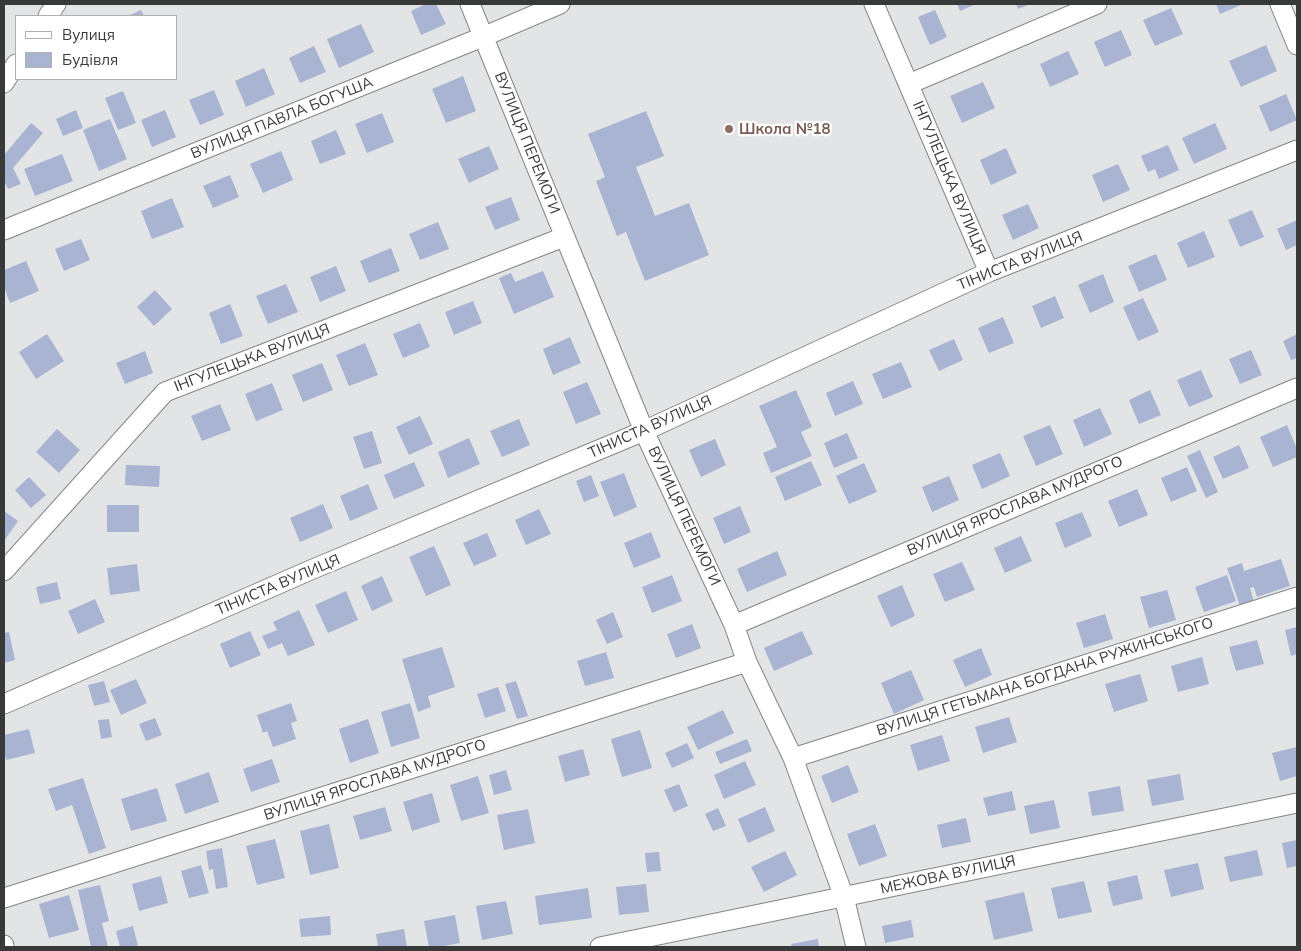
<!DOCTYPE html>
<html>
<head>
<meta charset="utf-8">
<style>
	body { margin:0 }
	#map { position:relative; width:1301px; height:951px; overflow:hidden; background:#e3e4e6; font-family:Mulish,sans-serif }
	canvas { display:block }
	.frame { position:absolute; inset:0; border:5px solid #383939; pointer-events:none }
	.legend { position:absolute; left:15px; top:15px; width:162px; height:65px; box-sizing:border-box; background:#fff; border:1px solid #afb0b0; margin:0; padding:6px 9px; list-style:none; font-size:15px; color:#383939 }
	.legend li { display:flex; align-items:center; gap:10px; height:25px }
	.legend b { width:25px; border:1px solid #afb0b0 }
</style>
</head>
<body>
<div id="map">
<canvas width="1301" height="951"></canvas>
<div class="frame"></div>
<ul class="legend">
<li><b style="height:6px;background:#fff"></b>Вулиця</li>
<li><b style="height:14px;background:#a8b4d2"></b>Будівля</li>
</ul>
</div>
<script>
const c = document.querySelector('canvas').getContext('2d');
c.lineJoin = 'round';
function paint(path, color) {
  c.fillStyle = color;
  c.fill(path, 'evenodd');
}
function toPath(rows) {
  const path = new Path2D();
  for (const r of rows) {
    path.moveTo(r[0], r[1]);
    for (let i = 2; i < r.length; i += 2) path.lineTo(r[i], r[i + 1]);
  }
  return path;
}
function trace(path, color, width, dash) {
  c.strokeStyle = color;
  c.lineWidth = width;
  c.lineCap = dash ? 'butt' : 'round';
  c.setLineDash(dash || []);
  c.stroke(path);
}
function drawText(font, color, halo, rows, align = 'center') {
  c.font = font + ' Mulish,sans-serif';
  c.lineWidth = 4.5;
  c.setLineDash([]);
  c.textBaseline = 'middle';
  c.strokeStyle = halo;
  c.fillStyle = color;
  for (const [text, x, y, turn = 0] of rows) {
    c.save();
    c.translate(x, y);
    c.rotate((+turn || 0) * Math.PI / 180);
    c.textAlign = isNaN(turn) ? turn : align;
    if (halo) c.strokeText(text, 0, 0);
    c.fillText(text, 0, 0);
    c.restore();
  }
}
paint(toPath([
	[426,4,436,4,446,24,421,35,411,11],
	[957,4,976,4,960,11],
	[1016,4,1030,4,1018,9],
	[1216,4,1243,4,1220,14],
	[1171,8,1183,34,1155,46,1143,20],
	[141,10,144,16,128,16],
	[935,10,947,37,930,45,918,17],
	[361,24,374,52,339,68,327,39],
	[1121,30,1132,55,1105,67,1094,42],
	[1266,45,1277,71,1241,87,1229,61],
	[314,46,326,72,300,83,289,58],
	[1068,51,1079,74,1050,87,1040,64],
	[264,68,275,94,246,107,235,81],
	[463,76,476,111,446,123,432,89],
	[983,82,995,108,962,123,950,96],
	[214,90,224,115,200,125,189,100],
	[123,91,136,123,118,130,105,98],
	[1286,94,1297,120,1270,132,1259,106],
	[76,110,83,128,63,136,56,119],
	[165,110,176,137,152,147,141,120],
	[646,111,664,156,636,167,655,216,689,203,709,255,645,281,626,232,617,236,596,181,605,177,588,134],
	[382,113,394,142,367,153,355,124],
	[110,119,127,159,99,171,83,130],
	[31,123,43,133,13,168,21,184,8,189,4,181,4,155],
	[1215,123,1227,149,1194,164,1182,138],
	[336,130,346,154,320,164,311,141],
	[1168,145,1179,170,1159,179,1155,169,1148,172,1141,156],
	[489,146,499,169,469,183,458,159],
	[1006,148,1017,173,991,185,980,160],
	[281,151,293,180,263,193,250,164],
	[62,154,73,181,35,196,24,169],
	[1118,164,1130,190,1103,202,1092,175],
	[230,175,239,197,213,208,203,186],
	[511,197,520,220,495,230,485,207],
	[172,198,184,227,152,239,141,211],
	[1028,204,1039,228,1013,240,1002,215],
	[1252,210,1264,237,1240,247,1228,220],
	[1297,220,1297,245,1286,250,1277,229],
	[438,222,449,249,420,260,409,234],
	[1204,231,1215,257,1188,268,1177,243],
	[81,239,90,260,64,271,55,249],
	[391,248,400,271,369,283,360,261],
	[1156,254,1167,280,1139,292,1128,266],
	[26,261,39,291,10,303,4,287,4,270],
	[336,266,346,291,320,302,310,277],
	[543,271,554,297,514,314,499,278,511,273,515,282],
	[1103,274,1114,302,1090,313,1078,285],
	[286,284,298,312,268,324,256,296],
	[155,290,172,309,154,326,137,307],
	[1055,296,1064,318,1041,328,1032,306],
	[1143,298,1159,332,1138,341,1123,307],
	[473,301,482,323,454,335,445,312],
	[230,304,243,336,221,344,209,313],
	[1003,317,1014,343,989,353,978,328],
	[420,323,430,347,403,358,393,334],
	[47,334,64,361,36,379,19,352],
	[1297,334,1297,358,1291,360,1283,341],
	[570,337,581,363,553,375,543,349],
	[954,339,963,360,939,371,929,350],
	[365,343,378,375,349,386,336,355],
	[1251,350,1262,375,1240,384,1229,359],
	[145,351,153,373,125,384,116,363],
	[901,362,912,387,883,399,872,374],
	[322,363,333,390,303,402,292,375],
	[1201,370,1213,397,1189,407,1177,380],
	[853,381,863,404,835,416,826,393],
	[587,382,601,414,576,424,563,392],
	[272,383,283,410,256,421,245,394],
	[796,390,812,427,801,432,812,456,771,473,763,453,777,447,759,406],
	[1150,390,1161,415,1139,424,1129,400],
	[220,404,231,430,202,441,191,416],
	[1100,408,1112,434,1084,447,1073,420],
	[420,416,433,444,409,455,396,427],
	[519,419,530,445,502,457,490,431],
	[1050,425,1063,454,1036,466,1023,436],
	[1287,425,1297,449,1297,457,1273,467,1260,437],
	[57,429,80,450,59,473,36,452],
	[372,431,382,463,364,469,353,437],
	[847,433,858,458,834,468,824,443],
	[469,438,480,464,448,478,438,452],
	[715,439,726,465,701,477,689,450],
	[1239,445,1249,468,1223,479,1213,457],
	[1200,450,1218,492,1206,498,1187,456],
	[1000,453,1010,476,982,489,972,465],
	[811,461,822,485,785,501,775,477],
	[414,462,425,486,394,499,384,475],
	[864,463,877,492,849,504,836,476],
	[126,465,160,466,159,487,125,485],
	[1187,467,1197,491,1171,502,1161,478],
	[624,473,637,507,614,517,600,482],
	[591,475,599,496,584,502,576,481],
	[949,476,959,500,932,512,922,487],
	[29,477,46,495,31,508,15,490],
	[368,484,378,509,350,521,340,496],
	[1137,489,1148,515,1119,527,1108,501],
	[323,504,333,528,300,542,290,518],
	[107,505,139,505,139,532,107,532],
	[740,506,751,532,724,544,713,518],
	[539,509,551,534,526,545,515,520],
	[4,511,18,521,4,541],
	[1082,512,1092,536,1065,548,1055,523],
	[651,532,661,557,634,568,624,543],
	[487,533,497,556,474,566,463,543],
	[1021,536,1032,561,1005,573,994,548],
	[434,546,451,585,426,596,409,557],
	[777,551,787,575,747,592,737,569],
	[1281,559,1290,586,1257,597,1254,587,1250,588,1254,602,1240,606,1227,568,1242,563,1244,571],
	[962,562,975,590,945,602,933,574],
	[137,564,140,591,110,595,107,568],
	[672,575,682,601,652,613,642,587],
	[1227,575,1236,601,1204,612,1195,587],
	[382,576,393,601,372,611,361,586],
	[57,582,61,599,40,604,36,587],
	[902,585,915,616,891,627,877,596],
	[1167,590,1176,620,1149,628,1140,597],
	[346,591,358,620,328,633,315,605],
	[95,599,105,622,78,634,68,611],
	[299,610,315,645,288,656,282,643,268,649,262,636,277,630,273,622],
	[613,612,623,637,607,644,596,620],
	[1105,614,1113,639,1084,648,1076,623],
	[692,624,701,648,676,658,667,634],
	[1297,627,1297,654,1291,656,1285,630],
	[250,631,261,655,230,668,220,644],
	[802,631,813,654,774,671,764,648],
	[9,632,15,660,4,663,4,633],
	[1257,640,1264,664,1236,671,1229,647],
	[442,647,455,687,428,696,431,707,418,712,402,659],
	[981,648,992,675,965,687,953,660],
	[606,652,614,678,585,686,577,661],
	[1202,657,1209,684,1178,692,1171,666],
	[911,670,924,700,894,714,881,683],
	[1140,674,1148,701,1114,712,1105,684],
	[136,679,147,703,121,715,110,690],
	[104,681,110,702,94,706,88,685],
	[516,681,528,716,517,719,505,684],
	[498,687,506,711,485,718,477,694],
	[291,703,297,721,291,723,296,739,273,747,267,731,263,733,257,715],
	[410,703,420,738,391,747,381,712],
	[723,710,734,733,698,750,687,727],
	[1009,717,1017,742,983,753,975,727],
	[155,718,162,735,146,741,139,724],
	[109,719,112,737,101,739,98,720],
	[368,719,379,753,350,763,339,729],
	[29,729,35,753,6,760,4,751,4,735],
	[640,730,652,768,622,777,611,739],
	[942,735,950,761,918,771,910,745],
	[747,739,752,751,720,764,715,752],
	[687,743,694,758,672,768,665,753],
	[1297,747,1297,776,1280,781,1272,753],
	[583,749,590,775,565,782,558,756],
	[272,759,280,782,251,792,243,769],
	[745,761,756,785,724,799,714,775],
	[848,765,859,792,832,803,821,776],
	[506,770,512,790,494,795,489,775],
	[209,772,219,802,185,814,175,784],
	[1180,774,1184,800,1152,806,1147,780],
	[478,776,489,813,461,821,450,785],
	[83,778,106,848,89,854,72,805,56,811,48,789],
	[679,784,688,806,674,812,664,790],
	[1120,786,1124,811,1092,816,1088,792],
	[157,788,167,821,131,831,121,799],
	[1012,791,1016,810,988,816,983,798],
	[432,793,440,822,412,831,403,802],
	[1054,800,1060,828,1030,834,1024,806],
	[385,807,392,831,360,840,353,816],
	[765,807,775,831,748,843,738,819],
	[718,808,726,826,713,831,705,814],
	[528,809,535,843,504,850,497,815],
	[966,818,971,842,942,848,937,825],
	[329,824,339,868,310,875,300,831],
	[875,824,887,856,859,866,847,834],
	[275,839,285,878,257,885,246,846],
	[1297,840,1297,866,1287,868,1282,843],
	[222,848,228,887,216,889,213,869,209,870,206,851],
	[1257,850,1263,875,1230,882,1224,857],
	[785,851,797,875,764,892,751,867],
	[659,852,661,871,647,872,645,853],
	[1198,863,1204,889,1171,897,1164,870],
	[201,865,209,893,189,898,181,871],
	[1137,875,1143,899,1113,906,1107,882],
	[161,876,168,903,139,911,132,884],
	[1084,881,1092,912,1058,919,1051,888],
	[646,884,649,912,619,915,616,887],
	[100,885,109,921,102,923,108,947,91,947,78,890],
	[588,888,592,918,539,925,535,896],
	[1024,892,1033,931,994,940,985,901],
	[69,895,79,930,49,938,39,904],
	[506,901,513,934,482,940,476,906],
	[455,915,460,943,439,947,429,947,424,921],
	[330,916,331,935,301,937,299,919],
	[911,920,914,937,885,943,882,926],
	[133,926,138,946,120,947,116,931],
	[404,929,407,947,378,947,376,934],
	[818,939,819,947,792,947,791,944]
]), '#a8b4d2');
const minor = toPath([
	[470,4,644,431,734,625,747,662,793,758,844,897,856,947],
	[874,4,989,272],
	[1280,4,1297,45],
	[48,16,56,4],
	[4,83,16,64],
	[909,84,1097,4],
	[4,230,485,36,560,4],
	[4,571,165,392,564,237],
	[734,625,1297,388],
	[4,704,313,569,644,431,989,272,1297,150],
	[793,758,1297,597],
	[4,898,747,662],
	[4,945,4,947],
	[600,947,1297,803]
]);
trace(minor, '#848586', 21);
trace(minor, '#fff', 19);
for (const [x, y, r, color] of [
	[729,129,5,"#8d6e63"]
]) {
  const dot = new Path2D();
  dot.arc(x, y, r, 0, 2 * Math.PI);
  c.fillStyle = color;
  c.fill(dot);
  trace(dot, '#fff', 2);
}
drawText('15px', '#383939', '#fff', [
	["ВУЛИЦЯ ПАВЛА БОГУША",282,118,-22],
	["ВУЛИЦЯ ПЕРЕМОГИ",527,143,68],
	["ІНГУЛЕЦЬКА ВУЛИЦЯ",949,178,67],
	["ТІНИСТА ВУЛИЦЯ",1020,261,-22],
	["ІНГУЛЕЦЬКА ВУЛИЦЯ",252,358,-21],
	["ТІНИСТА ВУЛИЦЯ",650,427,-24],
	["ВУЛИЦЯ ЯРОСЛАВА МУДРОГО",1015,506,-23],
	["ВУЛИЦЯ ПЕРЕМОГИ",684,516,65],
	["ТІНИСТА ВУЛИЦЯ",278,585,-23],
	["ВУЛИЦЯ ГЕТЬМАНА БОГДАНА РУЖИНСЬКОГО",1045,677,-18],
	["ВУЛИЦЯ ЯРОСЛАВА МУДРОГО",375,780,-18],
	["МЕЖОВА ВУЛИЦЯ",948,875,-12]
]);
drawText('bold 15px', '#785e54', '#fff', [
	["Школа №18",739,129]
], 'left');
</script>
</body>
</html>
